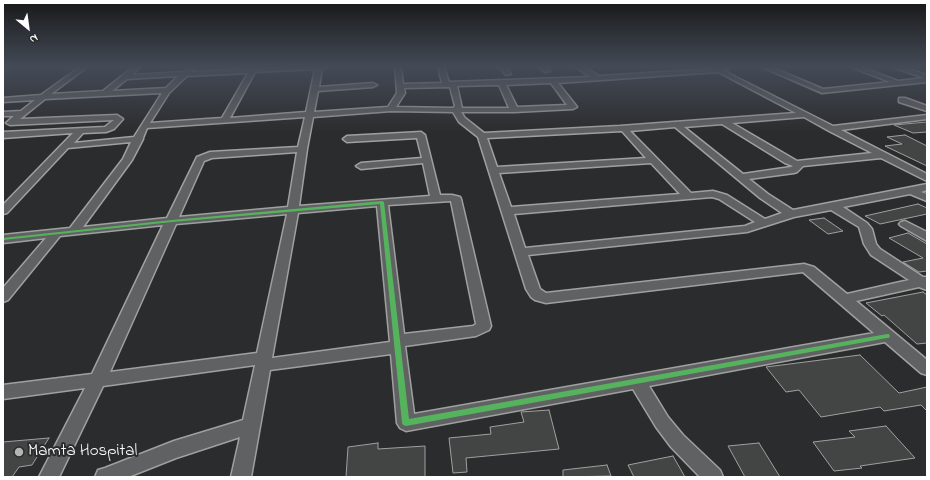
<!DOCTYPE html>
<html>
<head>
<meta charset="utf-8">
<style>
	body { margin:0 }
	#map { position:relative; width:930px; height:480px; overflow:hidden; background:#2b2c2d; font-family:"Indie Flower",sans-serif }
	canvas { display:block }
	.frame { position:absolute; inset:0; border:4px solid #fff; pointer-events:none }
	.north { position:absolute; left:8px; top:8px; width:40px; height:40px; -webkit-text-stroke:3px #2a2d2e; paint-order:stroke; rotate:151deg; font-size:11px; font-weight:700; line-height:16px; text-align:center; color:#fff }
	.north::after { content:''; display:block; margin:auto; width:14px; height:18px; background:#fff; clip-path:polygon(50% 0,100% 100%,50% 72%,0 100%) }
</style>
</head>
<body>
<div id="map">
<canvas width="930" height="480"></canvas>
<div class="frame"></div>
<div class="north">N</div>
</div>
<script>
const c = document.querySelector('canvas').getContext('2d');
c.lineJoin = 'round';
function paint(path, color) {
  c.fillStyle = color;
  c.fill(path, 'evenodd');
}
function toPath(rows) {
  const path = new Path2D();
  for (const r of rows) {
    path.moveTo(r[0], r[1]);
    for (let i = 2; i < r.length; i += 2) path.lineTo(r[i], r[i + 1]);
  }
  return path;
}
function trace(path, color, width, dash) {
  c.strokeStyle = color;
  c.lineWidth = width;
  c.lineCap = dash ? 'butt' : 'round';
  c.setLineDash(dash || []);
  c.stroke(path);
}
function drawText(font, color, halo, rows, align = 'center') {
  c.font = font + ' "Indie Flower",sans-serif';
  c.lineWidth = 4;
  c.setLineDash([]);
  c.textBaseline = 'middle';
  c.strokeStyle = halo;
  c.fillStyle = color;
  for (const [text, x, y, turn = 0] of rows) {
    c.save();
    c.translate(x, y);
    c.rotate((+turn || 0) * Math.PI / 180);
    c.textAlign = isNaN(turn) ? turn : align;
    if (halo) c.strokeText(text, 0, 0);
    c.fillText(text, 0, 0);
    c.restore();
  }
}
const building = toPath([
	[927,122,927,132,913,133,894,125,927,122],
	[905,135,927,146,927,166,885,146,902,144,887,137,905,135],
	[918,204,927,208,927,214,880,224,865,216,918,204],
	[824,218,843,231,828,234,809,220,824,218],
	[908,233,927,244,927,271,919,272,903,262,923,258,889,238,908,233],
	[923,292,927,295,927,343,917,344,884,315,882,316,866,303,923,292],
	[860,355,899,393,927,387,927,411,921,405,884,411,880,407,821,417,799,390,786,392,766,367,860,355],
	[549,410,559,449,466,458,467,472,453,473,449,438,491,434,490,427,524,422,521,412,549,410],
	[886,426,915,458,860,466,862,468,834,471,813,442,855,437,849,431,886,426],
	[49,438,32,465,19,467,12,477,3,477,3,442,49,438],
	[378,443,378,449,425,446,425,477,346,477,348,447,378,443],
	[759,443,780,477,745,477,728,446,759,443],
	[673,456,685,477,634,477,628,465,673,456],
	[607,465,611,476,563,477,563,470,607,465]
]);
paint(building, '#434444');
trace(building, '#a0a0a0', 1);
const minor = toPath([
	[80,67,87,67,51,94,103,91,133,67,140,67,132,75,183,72,188,67,195,67,191,72,280,67,326,67,322,69,319,87,373,83,377,85,373,87,318,91,314,112,388,107,397,93,395,67,401,67,403,84,442,83,438,67,444,67,449,82,590,77,576,67,584,67,599,76,713,69,717,67,727,69,728,70,726,72,833,126,927,115,927,119,841,130,927,174,927,181,881,158,803,166,797,172,794,173,749,179,768,194,793,210,927,184,927,190,921,192,927,194,927,201,910,194,843,207,867,223,872,229,876,244,880,249,923,277,927,277,927,290,919,287,856,301,927,360,927,375,921,373,885,342,649,386,668,417,683,435,720,470,723,477,700,477,671,447,656,427,633,389,406,431,400,428,397,423,391,354,270,370,251,477,231,477,240,437,176,458,128,477,95,477,98,470,105,468,174,441,243,420,255,365,103,386,59,477,39,477,85,388,3,399,3,385,92,374,163,225,60,236,8,300,3,302,3,288,46,238,3,243,3,235,70,228,123,159,131,142,68,148,7,213,3,214,3,205,73,133,3,138,3,132,105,127,114,120,10,125,6,123,14,116,3,116,3,112,21,111,35,100,3,102,3,98,41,95,80,67],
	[315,69,306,112,230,118,255,72,315,69],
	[718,72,796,113,620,126,484,133,465,118,461,112,514,112,573,109,577,107,558,83,718,72],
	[248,73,222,118,150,123,169,93,187,76,248,73],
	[178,76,166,88,112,91,127,79,178,76],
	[551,83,567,105,517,107,506,85,551,83],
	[499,85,509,108,462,108,457,86,499,85],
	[450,87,455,106,453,108,396,107,405,93,404,88,450,87],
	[162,93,134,137,74,143,83,133,106,132,114,129,123,119,117,115,20,119,45,99,162,93],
	[391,111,453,112,459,122,478,137,526,289,531,297,535,300,546,303,803,272,874,333,414,414,405,346,476,336,489,330,491,326,461,199,460,197,452,195,440,195,425,135,421,132,347,136,343,139,347,142,417,138,422,158,361,163,356,166,361,169,423,163,430,196,299,206,307,149,313,117,391,111],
	[305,117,298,147,210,152,197,157,167,218,83,227,132,160,143,139,143,138,147,128,305,117],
	[804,117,829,131,872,153,797,161,732,123,804,117],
	[722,124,785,163,793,166,791,167,743,174,684,127,722,124],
	[675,127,760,198,782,213,765,219,727,195,713,191,691,193,630,131,675,127],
	[622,131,646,158,497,167,487,138,622,131],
	[297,152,288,207,179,217,204,161,212,158,297,152],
	[651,163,680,194,511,207,499,173,651,163],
	[712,197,719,199,755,222,745,226,525,248,514,214,712,197],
	[451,201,476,324,473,326,404,334,388,205,451,201],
	[377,206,390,342,272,358,298,213,377,206],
	[831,210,859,227,864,244,871,255,909,280,847,294,814,267,804,264,546,293,540,289,528,255,747,232,794,217,831,210],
	[287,214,257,353,110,372,176,224,287,214],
	[499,67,506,67,511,74,506,75,499,67],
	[539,67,546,67,550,71,545,72,539,67],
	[762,67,771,67,823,89,890,82,851,67,861,67,898,81,924,78,893,67,903,67,927,75,927,82,822,93,762,67],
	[899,98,905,98,927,106,927,111,899,102,899,98],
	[905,221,927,232,927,241,901,226,899,224,901,222,905,221]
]);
trace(minor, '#a0a0a0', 3);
paint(minor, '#606162');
paint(toPath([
	[382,201,384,202,409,419,887,334,889,334,890,336,889,338,887,338,406,426,403,425,402,423,380,204,172,222,3,240,3,238,172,220,382,201]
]), '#56b35d');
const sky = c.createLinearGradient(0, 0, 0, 134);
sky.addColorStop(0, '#181819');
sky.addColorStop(0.5, '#444b57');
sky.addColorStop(1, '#444b5700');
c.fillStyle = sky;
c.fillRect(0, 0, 930, 134);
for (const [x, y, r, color] of [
	[19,452,5,"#b5b5b6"]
]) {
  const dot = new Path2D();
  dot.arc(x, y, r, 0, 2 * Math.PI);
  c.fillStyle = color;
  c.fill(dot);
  trace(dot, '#2a2d2e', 1.5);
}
drawText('17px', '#fff', '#2a2d2e', [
	["Mamta Hospital",28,452]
], 'left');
</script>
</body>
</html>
